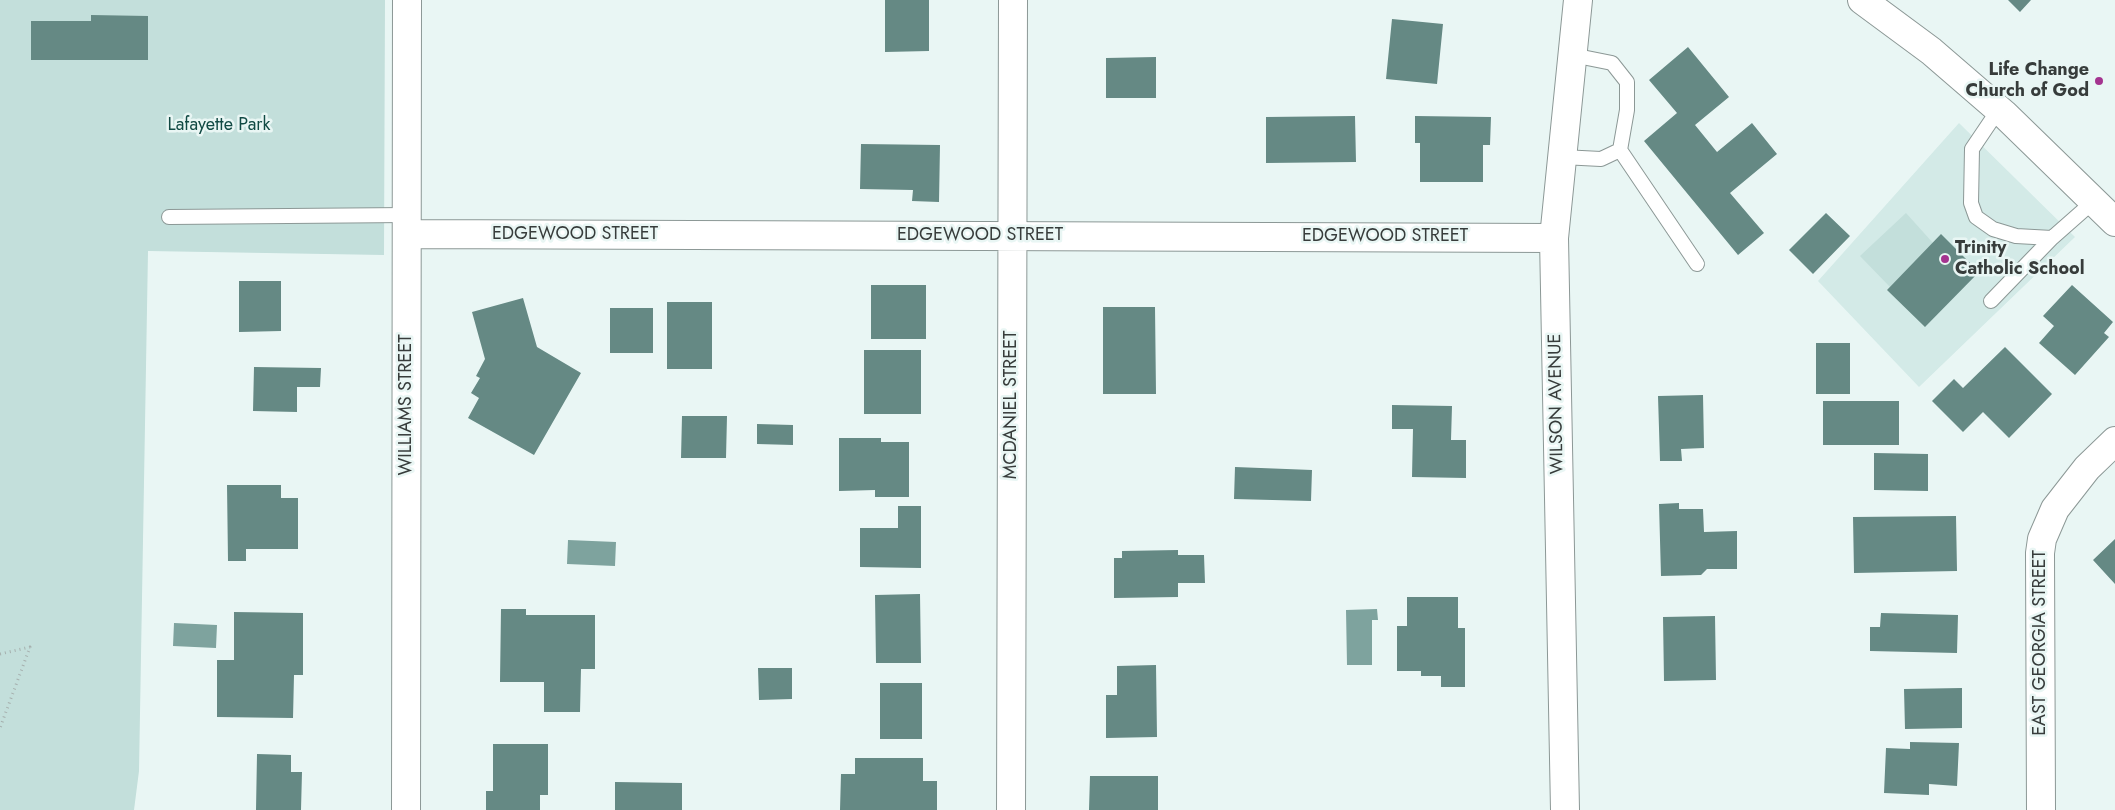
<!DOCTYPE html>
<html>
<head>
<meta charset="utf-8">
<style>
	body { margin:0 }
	canvas { display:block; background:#e9f6f4 }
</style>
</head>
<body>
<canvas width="2115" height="810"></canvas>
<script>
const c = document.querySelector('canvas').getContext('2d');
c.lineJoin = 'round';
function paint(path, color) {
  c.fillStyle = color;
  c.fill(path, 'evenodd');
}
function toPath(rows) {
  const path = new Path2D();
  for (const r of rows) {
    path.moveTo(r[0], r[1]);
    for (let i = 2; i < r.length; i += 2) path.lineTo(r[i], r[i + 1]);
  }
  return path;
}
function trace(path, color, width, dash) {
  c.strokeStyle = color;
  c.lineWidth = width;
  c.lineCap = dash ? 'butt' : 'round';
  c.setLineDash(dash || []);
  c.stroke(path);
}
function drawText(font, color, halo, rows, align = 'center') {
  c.font = font + ' Jost,sans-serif';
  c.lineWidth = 5;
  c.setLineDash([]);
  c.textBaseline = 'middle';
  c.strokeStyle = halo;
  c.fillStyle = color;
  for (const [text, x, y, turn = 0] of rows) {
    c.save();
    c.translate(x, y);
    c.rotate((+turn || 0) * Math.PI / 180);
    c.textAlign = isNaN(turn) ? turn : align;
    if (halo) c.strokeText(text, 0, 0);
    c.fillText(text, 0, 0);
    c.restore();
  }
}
paint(toPath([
	[1959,123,2075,237,1919,387,1818,281]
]), '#d3eae7');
paint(toPath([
	[0,0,385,0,384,255,148,251,139,771,134,810,0,810],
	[1906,213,1933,243,1890,287,1860,256]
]), '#c3dfdb');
paint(toPath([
	[568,540,616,542,615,566,567,564],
	[1377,609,1378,620,1372,620,1372,665,1347,665,1346,610],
	[174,623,217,625,216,648,173,646]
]), '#7ea39e');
paint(toPath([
	[885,0,929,0,929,51,885,52],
	[2008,0,2031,0,2020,12],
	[91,15,148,16,148,60,31,60,31,21,91,21],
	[1392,19,1443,24,1437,84,1386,79],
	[1688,47,1729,97,1695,125,1717,152,1752,123,1777,154,1730,193,1764,233,1738,255,1644,141,1677,113,1649,80],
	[1156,57,1156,98,1106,98,1106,58],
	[1355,116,1356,162,1266,163,1266,117],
	[1415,116,1491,117,1490,145,1483,145,1483,182,1420,182,1420,143,1415,143],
	[861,144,940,145,939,202,912,201,913,190,860,189],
	[1826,213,1850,236,1813,274,1789,250],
	[1941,234,1979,272,1925,327,1887,290],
	[239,281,281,281,281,331,239,332],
	[871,285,926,285,926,339,871,339],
	[2072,285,2113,322,2104,333,2109,337,2075,375,2039,343,2054,326,2043,316],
	[523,298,537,347,581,373,534,455,468,418,479,398,471,393,480,378,476,376,485,359,472,312],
	[667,302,712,302,712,369,667,369],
	[1103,307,1155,307,1156,394,1103,394],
	[610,308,653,308,653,353,610,353],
	[1816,343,1850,343,1850,394,1816,394],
	[2005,347,2052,394,2009,438,1983,412,1963,432,1932,401,1954,379,1963,388],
	[864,350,921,350,921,414,864,414],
	[254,367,321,368,320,387,297,387,297,412,253,411],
	[1703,395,1704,448,1681,449,1682,461,1660,461,1658,396],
	[1823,401,1899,401,1899,445,1823,445],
	[1392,405,1452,406,1451,440,1466,440,1466,478,1412,477,1413,429,1392,429],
	[682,416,727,416,726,458,681,458],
	[757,424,793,425,793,445,757,444],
	[839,438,881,438,881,442,909,442,909,497,875,497,875,490,839,491],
	[1874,453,1928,454,1928,491,1874,490],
	[1235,467,1312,470,1311,501,1234,499],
	[227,485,281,485,281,498,298,498,298,549,246,549,246,561,228,561],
	[1679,503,1679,509,1703,509,1704,532,1737,531,1737,569,1707,569,1701,575,1661,576,1659,504],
	[898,506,921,506,921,568,860,567,860,528,898,528],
	[1956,516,1957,571,1854,573,1853,517],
	[2115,539,2115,584,2093,560],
	[1178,550,1178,555,1204,555,1205,583,1178,583,1178,597,1114,598,1114,558,1122,558,1122,551],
	[920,594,921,663,876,663,875,595],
	[1407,597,1458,597,1458,628,1465,628,1465,687,1441,687,1441,676,1421,676,1421,671,1397,671,1397,626,1407,626],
	[501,609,526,609,526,615,595,615,595,669,581,669,580,712,544,712,544,682,500,682],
	[234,612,303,613,303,675,294,675,293,718,217,717,217,660,234,660],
	[1881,613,1958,615,1957,653,1870,651,1870,627,1880,627],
	[1715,616,1716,680,1664,681,1663,617],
	[1156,665,1157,737,1106,738,1106,695,1117,695,1117,666],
	[758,668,792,668,792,699,759,700],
	[880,683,922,683,922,739,880,739],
	[1962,688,1962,728,1905,729,1904,689],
	[1910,742,1959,743,1957,786,1929,784,1929,795,1884,793,1886,748,1910,749],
	[493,744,548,744,548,795,540,795,540,810,486,810,486,791,493,791],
	[257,754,291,755,291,772,302,772,301,810,256,810],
	[855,758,923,758,923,781,937,781,937,810,840,810,841,774,855,774],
	[1090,776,1158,776,1158,810,1089,810],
	[615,782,682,783,682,810,615,810]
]), '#658984');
const service = toPath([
	[1999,109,1972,149,1971,203,1976,217,1993,229,2016,236,2052,238,2094,201],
	[1620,150,1697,264],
	[1562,157,1601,159,1620,150,1627,110,1627,82,1612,63,1572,55],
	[169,217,407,215],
	[1991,301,2052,238]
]);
const minor = toPath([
	[407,234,1554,238],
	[406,810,407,0],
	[1011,810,1013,0],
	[1565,810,1554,238,1578,0],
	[2041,810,2040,553,2042,539,2055,509,2087,468,2115,441]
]);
const tertiary = toPath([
	[1862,0,1931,51,2004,114,2115,222]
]);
trace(service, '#8c9896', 16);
trace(minor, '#8c9896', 30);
trace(tertiary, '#8c9896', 30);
trace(toPath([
	[0,654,30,647,0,728]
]), '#a6b0ae', 3, [1, 4]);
trace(service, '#fff', 14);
trace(minor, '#fff', 28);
trace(tertiary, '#fff', 28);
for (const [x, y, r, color] of [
	[2099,81,5,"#a4338f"],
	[1945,259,5,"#a4338f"]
]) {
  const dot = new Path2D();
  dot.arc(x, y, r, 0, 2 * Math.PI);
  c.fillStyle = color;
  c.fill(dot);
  trace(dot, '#e9f6f4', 2);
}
drawText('bold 18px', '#373c3b', '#e9f6f4', [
	["Life Change",2089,71],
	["Church of God",2089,92],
	["Trinity",1955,249,"left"],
	["Catholic School",1955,270,"left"]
], 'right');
drawText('18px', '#114a44', '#e9f6f4', [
	["Lafayette Park",219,126]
]);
drawText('18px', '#373c3b', '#e9f6f4', [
	["EDGEWOOD STREET",575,235],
	["EDGEWOOD STREET",980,236],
	["EDGEWOOD STREET",1385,237],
	["WILSON AVENUE",1557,404,-91],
	["WILLIAMS STREET",407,405,-90],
	["MCDANIEL STREET",1012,405,-90],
	["EAST GEORGIA STREET",2041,643,-90]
]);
</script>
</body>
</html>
